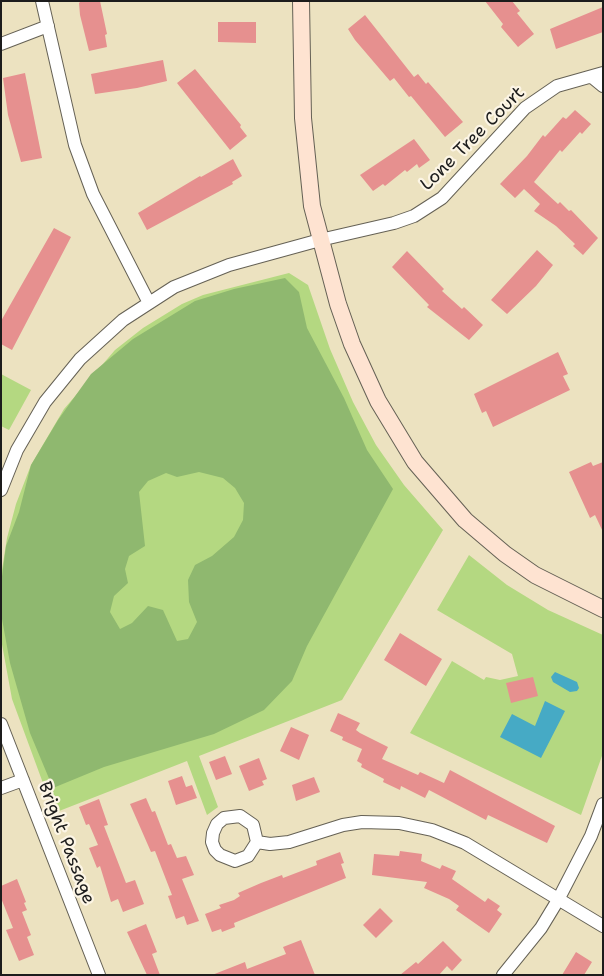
<!DOCTYPE html>
<html>
<head>
<meta charset="utf-8">
<style>
	body { margin:0 }
	#map { position:relative; width:604px; height:976px; overflow:hidden; background:#ece2c0; font-family:"Shantell Sans",sans-serif }
	canvas { display:block }
	.frame { position:absolute; inset:0; border:2px solid #1c1c1c; pointer-events:none }
</style>
</head>
<body>
<div id="map">
<canvas width="604" height="976"></canvas>
<div class="frame"></div>
</div>
<script>
const c = document.querySelector('canvas').getContext('2d');
c.lineJoin = 'round';
function paint(path, color) {
  c.fillStyle = color;
  c.fill(path, 'evenodd');
}
function toPath(rows) {
  const path = new Path2D();
  for (const r of rows) {
    path.moveTo(r[0], r[1]);
    for (let i = 2; i < r.length; i += 2) path.lineTo(r[i], r[i + 1]);
  }
  return path;
}
function trace(path, color, width, dash) {
  c.strokeStyle = color;
  c.lineWidth = width;
  c.lineCap = dash ? 'butt' : 'round';
  c.setLineDash(dash || []);
  c.stroke(path);
}
function drawText(font, color, halo, rows, align = 'center') {
  c.font = font + ' "Shantell Sans",sans-serif';
  c.lineWidth = 4.5;
  c.setLineDash([]);
  c.textBaseline = 'middle';
  c.strokeStyle = halo;
  c.fillStyle = color;
  for (const [text, x, y, turn = 0] of rows) {
    c.save();
    c.translate(x, y);
    c.rotate((+turn || 0) * Math.PI / 180);
    c.textAlign = isNaN(turn) ? turn : align;
    if (halo) c.strokeText(text, 0, 0);
    c.fillText(text, 0, 0);
    c.restore();
  }
}
paint(toPath([
	[289,273,308,285,330,349,353,402,376,445,404,485,443,530,342,700,199,756,218,807,207,815,187,761,54,813,12,699,1,639,1,576,7,538,16,504,31,465,64,409,115,350,143,328,182,304,203,295],
	[1,374,31,390,9,430,1,426],
	[469,555,507,585,548,610,603,635,603,753,581,815,410,733,452,661,484,680,486,677,500,680,518,676,512,654,437,610]
]), '#b4d881');
paint(toPath([
	[285,278,299,292,307,328,344,398,367,450,393,489,307,646,292,681,264,710,214,734,104,767,53,788,30,733,10,663,2,619,1,584,6,546,19,512,31,465,58,420,91,374,133,339,195,301,234,289],
	[166,473,177,477,199,472,223,478,235,488,244,503,243,520,234,537,212,556,195,565,188,580,189,602,197,622,188,639,177,641,163,610,148,606,132,623,120,629,110,612,114,596,128,583,125,569,129,556,145,546,139,492,148,481]
]), '#8fb86f');
paint(toPath([
	[555,672,577,682,579,688,577,691,570,692,553,682,551,677],
	[545,701,565,711,541,758,500,737,512,714,535,726]
]), '#46aac5');
paint(toPath([
	[81,1,100,1,107,34,105,35,107,47,89,51,80,15,79,3],
	[485,1,512,1,520,11,517,13,534,34,518,47,501,27,503,24],
	[603,7,603,32,556,49,550,29],
	[365,15,414,77,418,74,426,84,428,82,463,122,445,137,411,96,409,97,394,78,390,81,355,40,348,29],
	[218,22,256,22,256,43,218,42],
	[163,60,167,81,137,88,95,94,91,74],
	[195,69,241,125,240,127,247,136,230,150,177,83],
	[25,73,42,158,21,162,8,115,3,78],
	[575,110,591,124,582,134,580,132,562,152,560,150,534,182,558,204,560,202,569,211,571,210,598,238,583,255,573,246,575,244,556,226,534,211,540,204,524,189,515,198,500,184,527,156,543,135,545,137,563,117,566,119],
	[414,139,430,160,419,168,417,164,407,172,405,170,385,186,383,184,373,191,360,175],
	[233,159,242,176,232,182,233,184,147,230,138,213,200,176,201,177],
	[54,228,71,237,12,350,1,344,1,321],
	[537,250,553,265,536,286,507,314,491,300],
	[407,251,444,289,442,291,462,309,464,307,483,325,469,340,427,307,429,305,392,267],
	[558,352,568,374,563,376,570,390,493,427,486,411,482,413,474,394],
	[591,462,593,466,603,462,603,532,595,515,590,518,569,472],
	[400,633,442,659,426,686,384,660],
	[533,677,538,696,511,703,506,683],
	[338,713,360,723,356,730,360,733,388,747,382,759,418,775,420,772,444,783,450,770,555,826,547,843,488,815,486,820,429,790,425,798,401,786,400,790,383,782,384,779,361,767,362,764,357,761,362,749,342,740,343,737,330,731],
	[291,727,309,735,299,760,280,751],
	[225,756,232,774,216,780,209,762],
	[259,758,267,779,262,781,264,785,249,791,239,766],
	[182,776,186,787,192,785,197,798,176,805,168,781],
	[314,777,320,792,296,801,292,785],
	[146,798,152,812,155,811,168,845,171,844,177,858,186,856,194,875,182,879,199,921,187,925,184,916,176,919,168,896,172,895,155,851,151,852,130,804],
	[99,799,108,825,104,826,126,883,135,880,144,904,123,912,118,899,111,902,100,866,97,868,89,848,98,845,89,824,86,825,79,807],
	[400,851,422,854,421,861,440,869,442,865,456,871,452,879,485,902,488,898,500,906,497,910,502,914,489,933,456,910,459,906,449,899,424,888,427,882,372,875,374,854,399,856],
	[340,852,344,863,341,864,346,878,234,923,235,927,222,932,221,929,212,932,205,914,221,908,219,905,234,900,240,896,238,893,261,883,282,875,283,878,317,865,316,861],
	[17,879,26,902,24,903,27,910,22,912,31,935,27,937,34,955,19,961,6,930,13,928,1,898,1,886],
	[380,908,393,921,376,938,363,925],
	[146,924,157,952,152,954,160,975,147,975,127,932],
	[301,940,315,975,212,975,245,962,247,969,286,954,283,947],
	[443,941,462,960,452,971,447,966,439,975,400,975,416,962,418,964],
	[576,952,592,962,584,975,562,975]
]), '#e6908f');
const street = toPath([
	[42,1,75,145,93,194,149,303],
	[1,44,48,26],
	[592,77,603,86],
	[1,490,17,450,45,402,80,359,123,320,174,287,229,265,320,240,394,223,414,216,442,198,525,108,557,86,603,73],
	[1,724,99,975],
	[1,788,23,780],
	[257,842,253,825,240,816,224,818,217,824,213,833,212,842,215,850,220,855,235,861,248,856,257,842,270,844,289,842,343,825,362,822,399,823,432,830,465,843,603,926],
	[503,975,541,928,558,900,591,836,603,804]
]);
const secondary = toPath([
	[301,1,303,118,312,206,338,304,352,344,378,401,415,462,465,520,505,554,535,575,603,609]
]);
trace(street, '#656155', 14);
trace(secondary, '#656155', 18);
trace(street, '#fff', 12);
trace(secondary, '#fee3d1', 16);
drawText('18px', '#1c1c1c', '#fcf5e5', [
	["Lone Tree Court",473,139,-45],
	["Bright Passage",66,843,69]
]);
</script>
</body>
</html>
